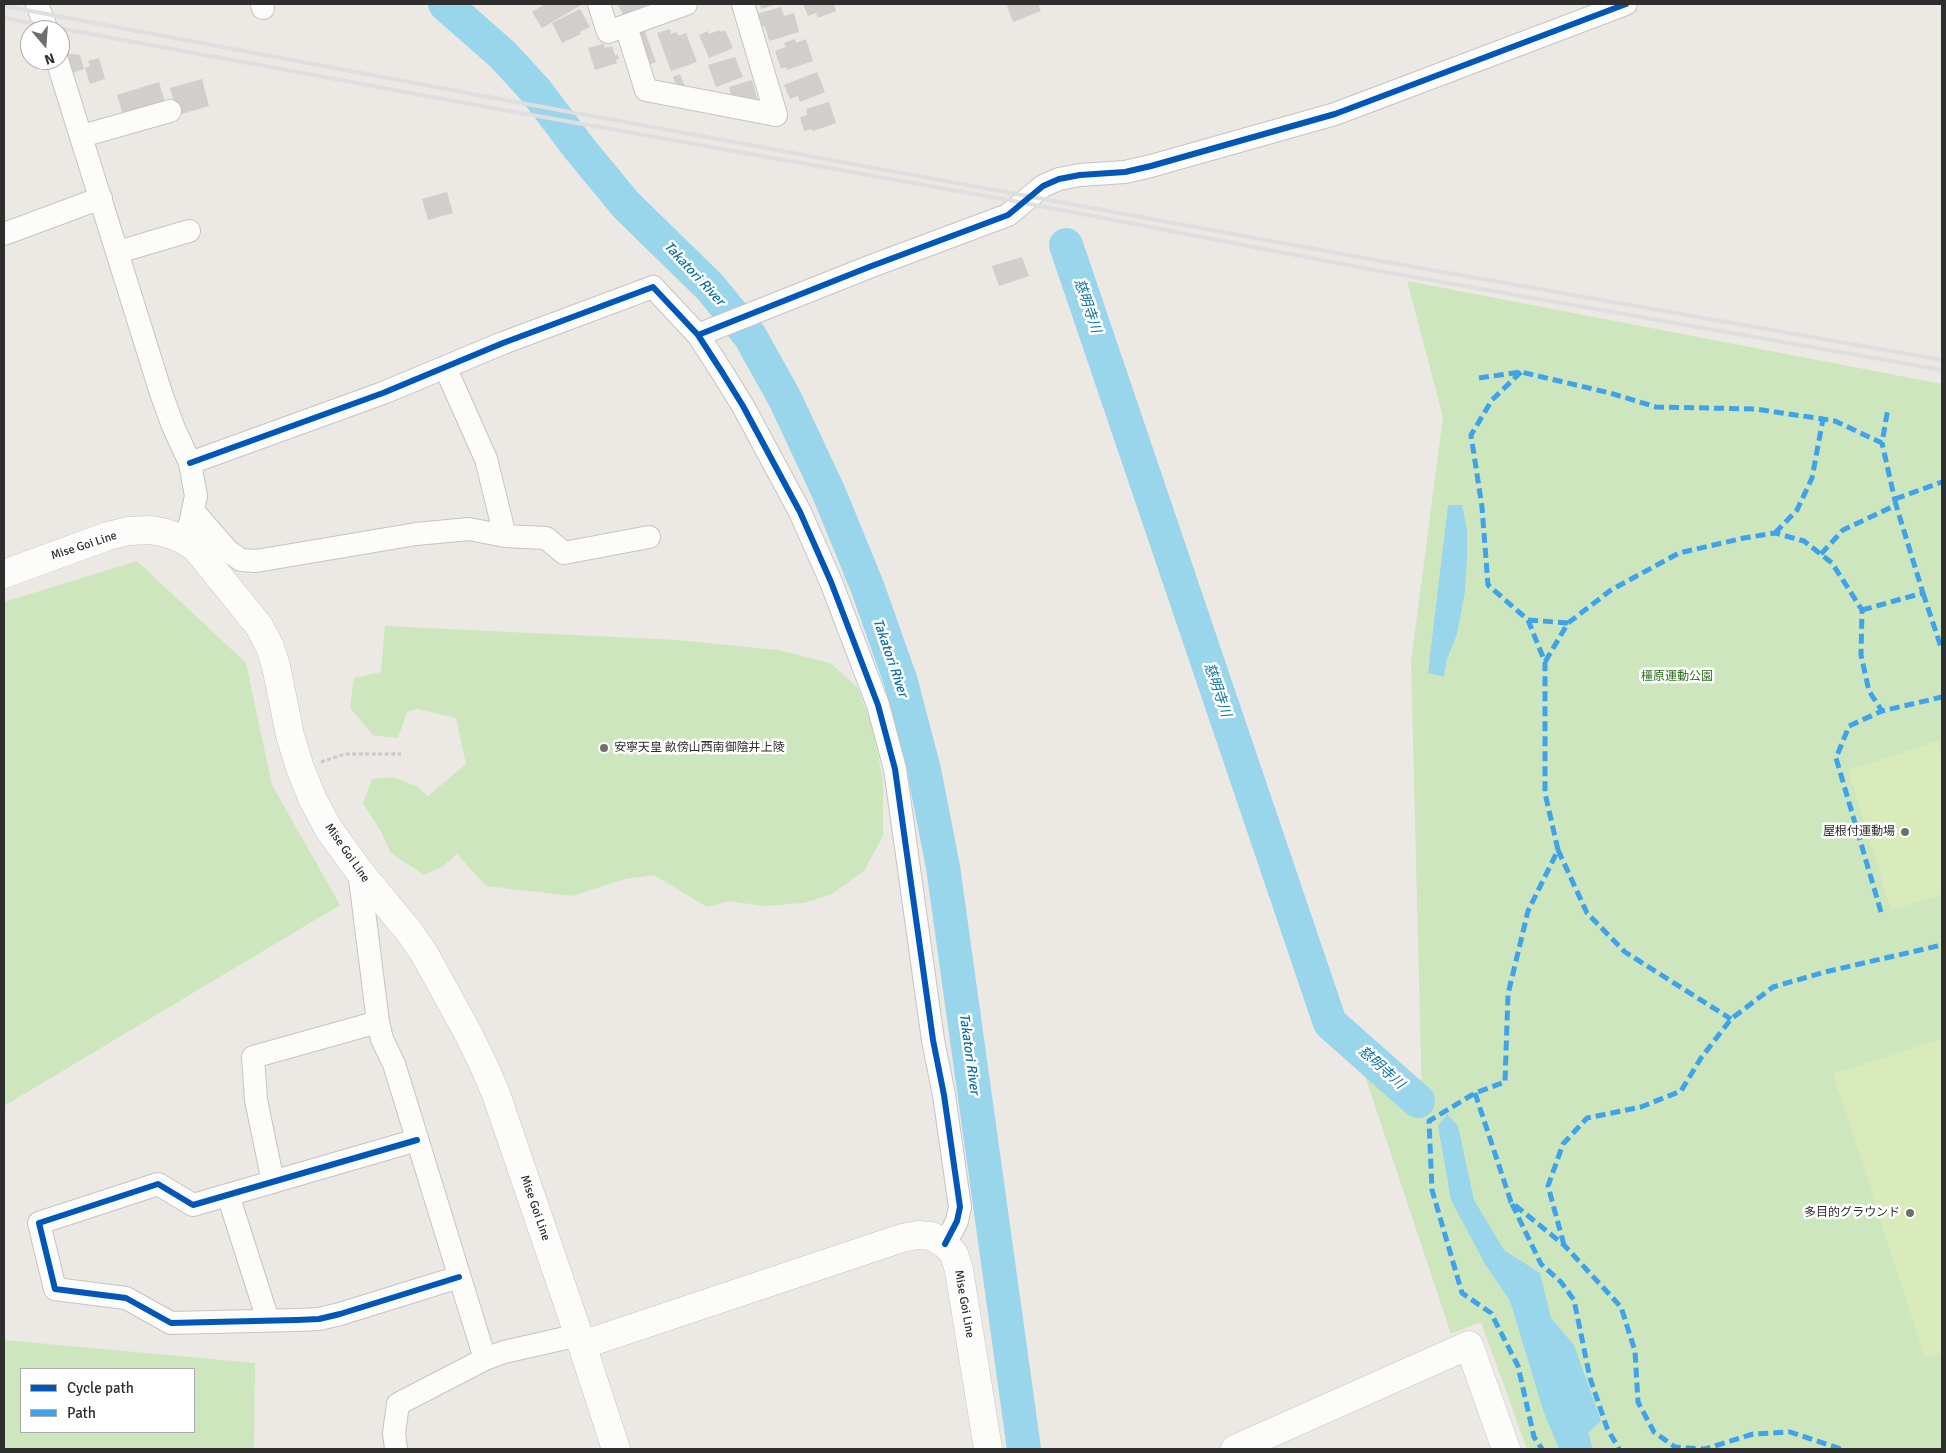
<!DOCTYPE html>
<html>
<head>
<meta charset="utf-8">
<style>
	body { margin:0 }
	#map { position:relative; width:1946px; height:1453px; overflow:hidden; background:#ece8e4; font-family:Signika,sans-serif }
	canvas { display:block }
	.frame { position:absolute; inset:0; border:5px solid #2e2e2e; pointer-events:none }
	.legend { position:absolute; left:20px; top:1368px; width:175px; height:65px; box-sizing:border-box; background:#fff; border:1px solid #ababab; margin:0; padding:6px 9px; list-style:none; font-size:15px; color:#2e2e2e }
	.legend li { display:flex; align-items:center; gap:10px; height:25px }
	.legend b { width:25px; border:1px solid #ababab }
	.north { position:absolute; left:20px; top:20px; width:50px; height:50px; box-sizing:border-box; background:#fff; border:1px solid #ababab; border-radius:50%; rotate:162deg; font-size:14px; font-weight:700; line-height:20px; text-align:center; color:#2e2e2e }
	.north::after { content:''; display:block; margin:auto; width:18px; height:22px; background:#706f6e; clip-path:polygon(50% 0,100% 100%,50% 72%,0 100%) }
</style>
</head>
<body>
<div id="map">
<canvas width="1946" height="1453"></canvas>
<div class="frame"></div>
<ul class="legend">
<li><b style="height:6px;background:#0057b8"></b>Cycle path</li>
<li><b style="height:6px;background:#3ea3eb"></b>Path</li>
</ul>
<div class="north">N</div>
</div>
<script>
const c = document.querySelector('canvas').getContext('2d');
c.lineJoin = 'round';
function paint(path, color) {
  c.fillStyle = color;
  c.fill(path, 'evenodd');
}
function toPath(rows) {
  const path = new Path2D();
  for (const r of rows) {
    path.moveTo(r[0], r[1]);
    for (let i = 2; i < r.length; i += 2) path.lineTo(r[i], r[i + 1]);
  }
  return path;
}
function trace(path, color, width, dash) {
  c.strokeStyle = color;
  c.lineWidth = width;
  c.lineCap = dash ? 'butt' : 'round';
  c.setLineDash(dash || []);
  c.stroke(path);
}
function drawText(font, color, halo, rows, align = 'center') {
  c.font = font + ' Signika,"Noto Sans JP",sans-serif';
  c.lineWidth = 5;
  c.setLineDash([]);
  c.textBaseline = 'middle';
  c.strokeStyle = halo;
  c.fillStyle = color;
  for (const [text, x, y, turn = 0] of rows) {
    c.save();
    c.translate(x, y);
    c.rotate((+turn || 0) * Math.PI / 180);
    c.textAlign = isNaN(turn) ? turn : align;
    if (halo) c.strokeText(text, 0, 0);
    c.fillText(text, 0, 0);
    c.restore();
  }
}
paint(toPath([
	[1407,281,1942,384,1942,1449,1527,1449,1481,1322,1451,1334,1358,1055,1420,1114,1422,1101,1411,662,1443,417],
	[137,561,246,663,272,785,340,905,4,1106,4,602],
	[385,626,678,640,778,650,830,663,858,688,873,728,883,781,883,836,864,871,832,894,804,903,764,906,728,901,707,907,654,875,625,879,572,896,486,886,457,854,442,867,424,875,391,853,380,830,363,803,372,779,393,777,416,786,428,796,466,764,456,718,417,709,407,712,398,738,373,735,350,708,354,678,381,672],
	[4,1340,255,1363,254,1449,4,1449],
	[21,1369,194,1369,194,1432,21,1432]
]), '#cee6be');
paint(toPath([
	[1938,741,1942,753,1942,894,1891,910,1848,770],
	[1942,1039,1942,1352,1925,1358,1833,1074]
]), '#d9eabb');
paint(toPath([
	[1448,505,1462,505,1467,529,1467,560,1465,591,1457,634,1447,659,1444,677,1428,673],
	[1447,1114,1458,1126,1474,1200,1504,1250,1540,1273,1551,1318,1574,1345,1601,1421,1588,1433,1593,1449,1559,1449,1543,1410,1510,1301,1485,1264,1451,1200,1438,1126]
]), '#99d6ec');
trace(toPath([
	[445,4,503,55,536,91,579,148,626,205,710,287,750,336,785,399,829,493,867,586,901,682,924,770,943,867,1024,1449],
	[1066,245,1330,1023,1418,1101]
]), '#99d6ec', 34);
paint(toPath([
	[545,4,583,4,542,28,532,12],
	[618,4,644,4,645,7,623,15],
	[760,4,777,4,761,9],
	[803,4,834,4,836,11,818,18,816,13,808,16],
	[1014,4,1038,4,1041,11,1013,22,1007,6],
	[781,7,784,16,794,13,799,32,769,41,765,26,757,28,753,15],
	[580,9,590,27,580,32,581,34,562,43,552,23],
	[644,29,656,62,645,66,633,33],
	[670,29,671,34,677,32,678,36,686,33,697,62,671,71,657,33],
	[720,30,721,32,725,30,733,48,709,58,699,35,708,31,709,34],
	[795,39,796,43,806,39,813,61,787,70,786,67,781,69,775,51,786,47,784,43],
	[604,44,605,48,612,46,615,55,618,55,619,59,616,60,617,63,595,70,588,48],
	[62,53,80,55,84,69,68,75],
	[735,57,743,77,716,87,708,65],
	[99,58,105,79,90,84,85,68,90,66,88,61],
	[817,72,825,92,800,102,798,96,790,99,784,85],
	[680,74,686,90,679,92,673,77],
	[202,79,209,106,178,115,170,88],
	[752,80,758,102,734,105,729,87],
	[159,82,166,106,124,119,117,95],
	[829,102,836,123,813,131,812,129,804,131,800,117,807,115,806,109],
	[447,192,453,213,428,220,422,199],
	[1022,257,1029,276,999,286,992,266]
]), '#d1cecb');
const street = toPath([
	[37,4,47,30],
	[262,4,263,8],
	[599,4,608,32,686,4],
	[626,26,646,90,776,115,743,4],
	[57,60,161,393,173,426,190,463,196,496,190,524,182,539],
	[82,136,170,111],
	[4,234,101,198],
	[118,252,189,231],
	[698,335,869,267,1008,215,1043,186,1059,179,1080,175,1125,172,1151,166,1335,114,1626,4],
	[445,367,486,459,505,536],
	[190,463,383,393,503,343,653,287,698,335,722,372,743,406,800,512,831,582,878,705,895,769,933,1040,944,1095,960,1207,957,1221,945,1244],
	[194,512,228,551,241,560,256,561,416,534,469,529,505,536,546,538,564,553,649,537],
	[359,871,378,1022,382,1039,394,1064,485,1359],
	[417,1140,193,1205,158,1184,39,1223,55,1289,126,1298,171,1323,297,1320,319,1319,340,1314,459,1277],
	[273,1182,256,1100,253,1057,378,1022],
	[228,1195,268,1320],
	[396,1449,394,1433,398,1404,485,1359,504,1352,579,1335]
]);
const secondary = toPath([
	[4,574,108,536,128,531,151,530,166,533,182,539,196,548,259,626,270,647,276,666,290,735,300,768,313,800,328,828,359,871,411,934,425,955,468,1033,484,1066,496,1094,582,1345,616,1449],
	[582,1345,902,1238,918,1235,931,1236,945,1244,954,1254,959,1270,988,1449],
	[1235,1449,1469,1345,1506,1449]
]);
trace(street, '#c5c4c5', 24);
trace(secondary, '#c5c4c5', 29);
trace(toPath([
	[321,762,345,754,401,754]
]), '#c9c9c8', 3, [4, 2.5]);
trace(street, '#fcfcfb', 22);
trace(secondary, '#fcfcfb', 28);
trace(toPath([
	[4,6,478,95,1369,259,1942,360],
	[4,18,476,105,1025,203,1368,269,1942,370]
]), '#dfdfe1', 4);
trace(toPath([
	[1521,372,1492,400,1471,435,1482,507,1488,585,1528,620,1545,662,1545,793,1558,850,1528,911,1508,994,1505,1082,1475,1093,1429,1121,1432,1190,1462,1293,1491,1313,1518,1366,1534,1437,1542,1449],
	[1479,378,1521,372,1610,393,1656,407,1755,409,1823,419,1835,421,1882,443,1888,408],
	[1895,499,1942,482],
	[1775,533,1797,510,1812,478,1823,419],
	[1821,554,1843,530,1896,505,1882,443],
	[1923,593,1942,650],
	[1862,610,1923,593,1896,505],
	[1528,620,1568,623,1545,662],
	[1568,623,1611,590,1679,553,1744,538,1775,533,1804,541,1832,563,1862,610,1861,655,1869,691,1882,711,1942,697],
	[1558,850,1587,913,1625,952,1731,1019],
	[1881,912,1836,758,1849,726,1882,711],
	[1475,1093,1511,1202,1564,1245,1621,1307,1635,1351,1638,1402,1654,1432,1675,1447,1705,1449,1753,1434,1790,1432,1841,1449],
	[1512,1204,1541,1264,1561,1282,1574,1300,1590,1378,1607,1428,1619,1449],
	[1564,1245,1548,1186,1563,1144,1587,1118,1641,1107,1681,1091,1701,1058,1731,1019,1773,987,1825,972,1942,945]
]), '#3ea3eb', 5, [10, 5]);
trace(toPath([
	[698,335,869,267,1008,215,1043,186,1059,179,1080,175,1125,172,1151,166,1335,114,1626,4],
	[190,463,383,393,503,343,653,287,698,335,722,372,743,406,800,512,831,582,878,705,895,769,933,1040,944,1095,960,1207,957,1221,945,1244],
	[417,1140,193,1205,158,1184,39,1223,55,1289,126,1298,171,1323,297,1320,319,1319,340,1314,459,1277]
]), '#0057b8', 6);
for (const [x, y, r, color] of [
	[604,748,5,"#706f6e"],
	[1905,832,5,"#706f6e"],
	[1910,1213,5,"#706f6e"]
]) {
  const dot = new Path2D();
  dot.arc(x, y, r, 0, 2 * Math.PI);
  c.fillStyle = color;
  c.fill(dot);
  trace(dot, '#fff', 2);
}
drawText('12px', '#2e2e2e', '#fff', [
	["Mise Goi Line",84,546,-18],
	["Mise Goi Line",347,853,55],
	["Mise Goi Line",535,1208,71],
	["Mise Goi Line",964,1304,80]
]);
drawText('12px', '#2c6e1b', '#fff', [
	["橿原運動公園",1677,677]
]);
drawText('12px', '#2e2e2e', '#fff', [
	["安寧天皇 畝傍山西南御陰井上陵",614,748,"left"],
	["屋根付運動場",1895,832],
	["多目的グラウンド",1900,1213]
], 'right');
drawText('italic 14px', '#0d6fa3', '#fff', [
	["Takatori River",694,274,47],
	["慈明寺川",1087,306,71],
	["Takatori River",890,658,71],
	["慈明寺川",1217,690,71],
	["Takatori River",969,1054,82],
	["慈明寺川",1381,1068,42]
]);
</script>
</body>
</html>
